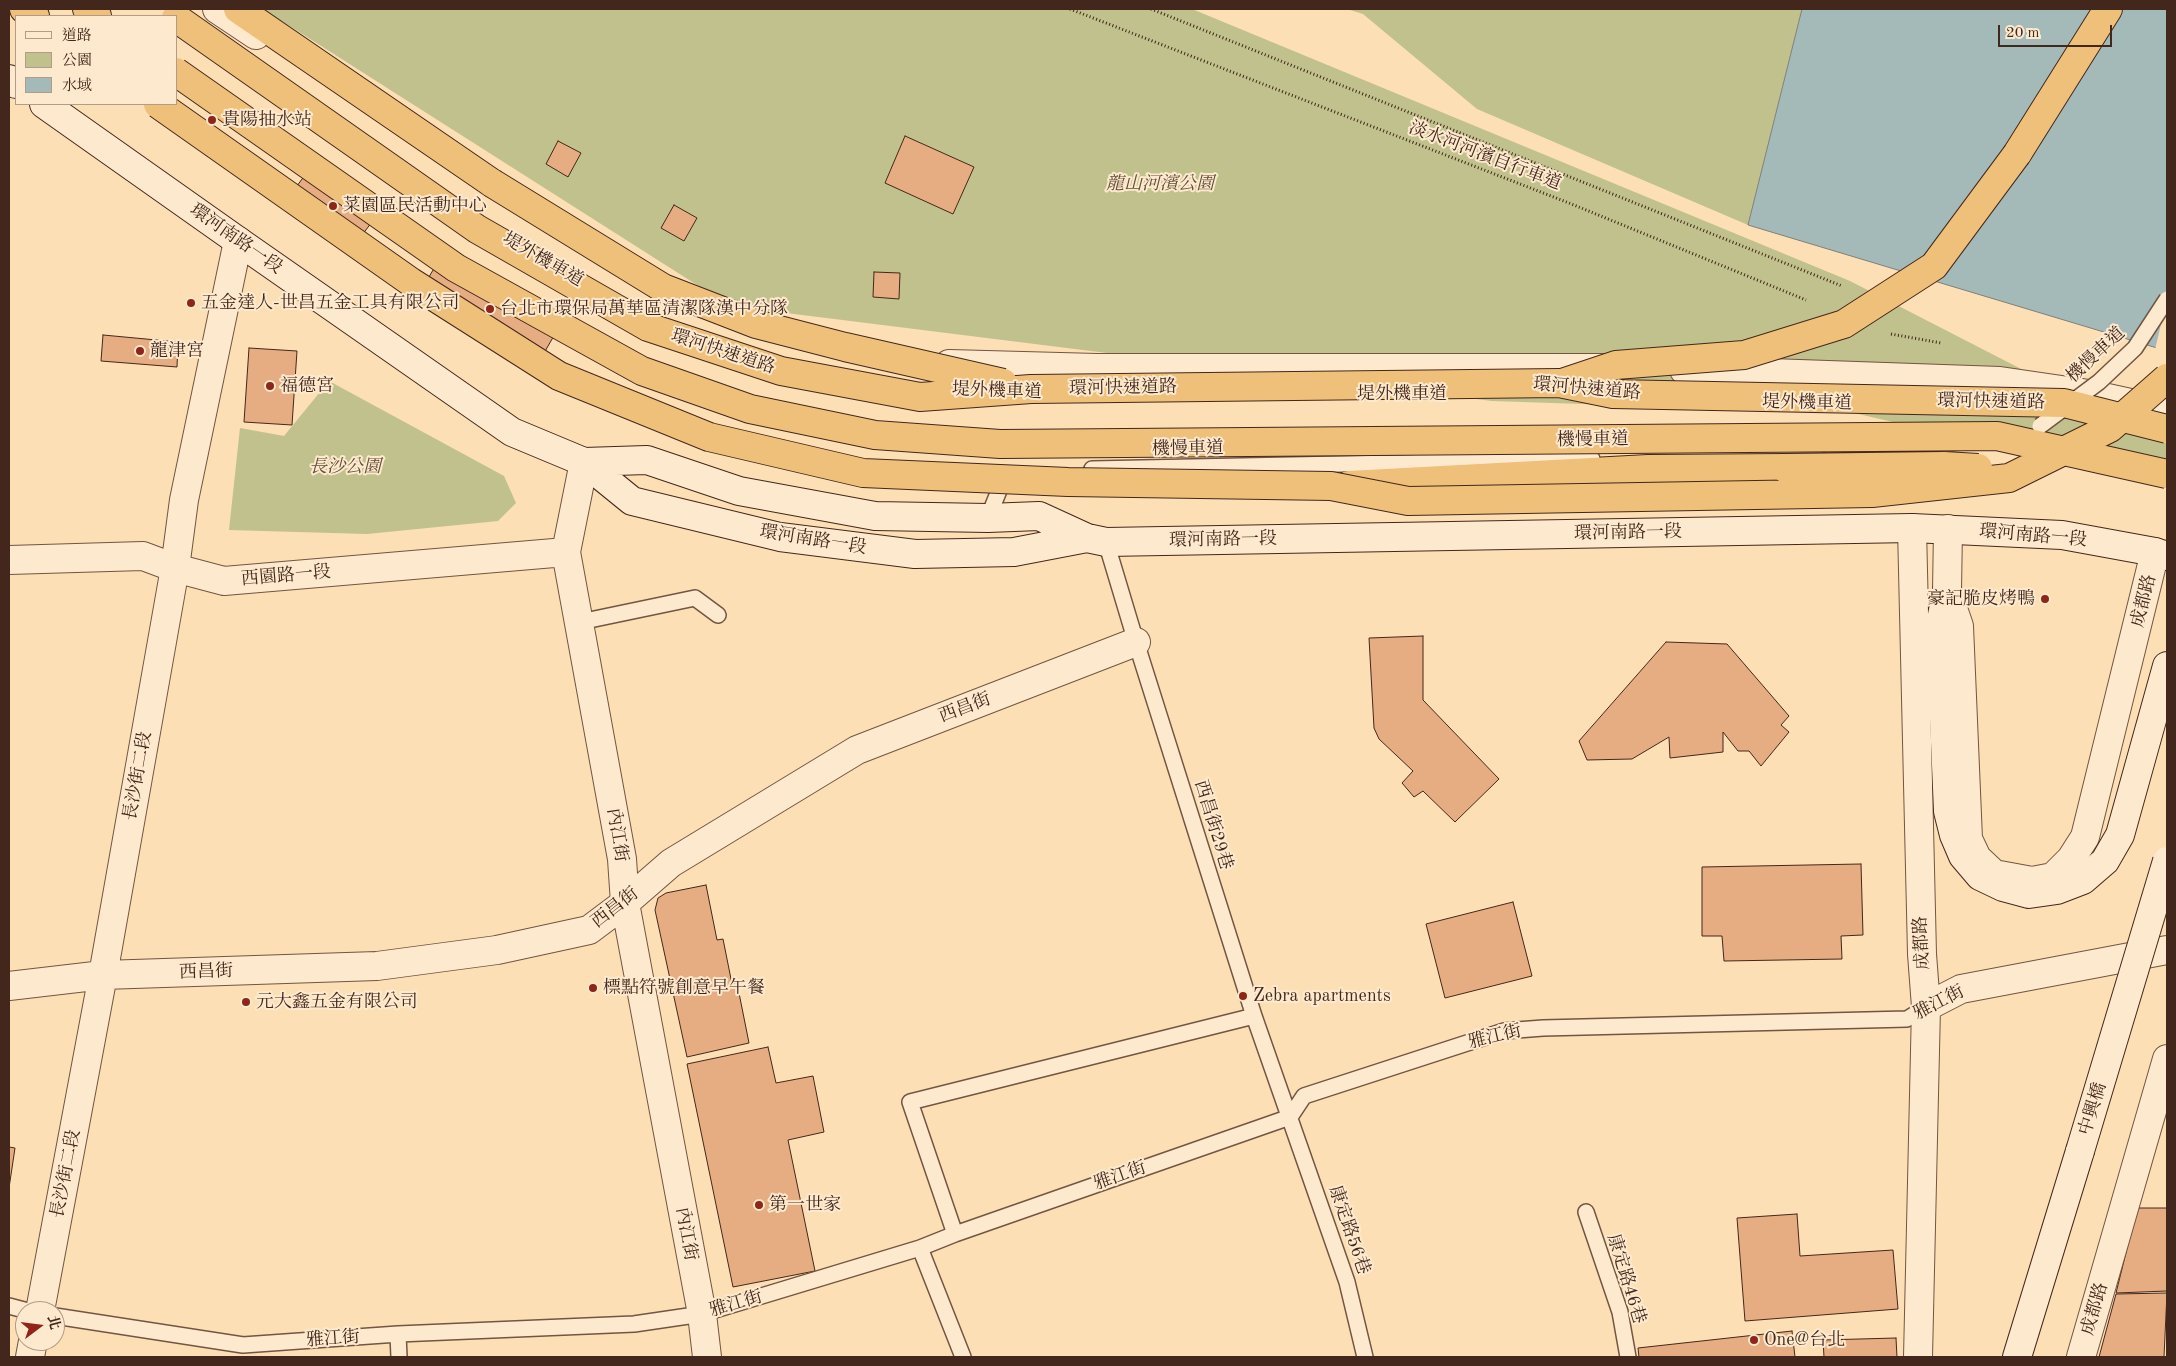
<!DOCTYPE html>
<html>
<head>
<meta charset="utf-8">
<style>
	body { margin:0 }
	#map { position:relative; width:2176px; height:1366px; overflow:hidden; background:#fcdfb4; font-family:"Old Standard TT","Noto Serif TC",serif }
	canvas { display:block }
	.frame { position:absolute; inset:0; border:10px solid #44271c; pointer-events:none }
	.legend { position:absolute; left:15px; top:15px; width:162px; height:90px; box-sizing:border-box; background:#fdeace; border:1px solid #b39c87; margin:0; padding:6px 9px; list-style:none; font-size:15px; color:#44271c }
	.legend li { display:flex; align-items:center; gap:10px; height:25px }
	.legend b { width:25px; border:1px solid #b39c87 }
	.north { position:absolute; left:15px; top:1301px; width:50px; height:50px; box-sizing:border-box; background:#fdeace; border:1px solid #b39c87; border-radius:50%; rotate:75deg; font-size:14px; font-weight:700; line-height:20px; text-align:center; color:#44271c }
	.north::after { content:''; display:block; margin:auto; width:18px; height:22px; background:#8f2418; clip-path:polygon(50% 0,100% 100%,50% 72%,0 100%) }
	.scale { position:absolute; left:1998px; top:25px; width:114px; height:22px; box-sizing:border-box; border:2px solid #44271c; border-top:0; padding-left:6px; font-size:15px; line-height:18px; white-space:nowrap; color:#44271c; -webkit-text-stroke:4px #fdeace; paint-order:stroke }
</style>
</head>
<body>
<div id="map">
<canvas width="2176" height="1366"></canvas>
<div class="frame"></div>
<ul class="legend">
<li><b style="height:6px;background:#fdeace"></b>道路</li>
<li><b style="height:14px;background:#c0c18c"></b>公園</li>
<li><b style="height:14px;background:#a4bab9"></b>水域</li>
</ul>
<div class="north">北</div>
<div class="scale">20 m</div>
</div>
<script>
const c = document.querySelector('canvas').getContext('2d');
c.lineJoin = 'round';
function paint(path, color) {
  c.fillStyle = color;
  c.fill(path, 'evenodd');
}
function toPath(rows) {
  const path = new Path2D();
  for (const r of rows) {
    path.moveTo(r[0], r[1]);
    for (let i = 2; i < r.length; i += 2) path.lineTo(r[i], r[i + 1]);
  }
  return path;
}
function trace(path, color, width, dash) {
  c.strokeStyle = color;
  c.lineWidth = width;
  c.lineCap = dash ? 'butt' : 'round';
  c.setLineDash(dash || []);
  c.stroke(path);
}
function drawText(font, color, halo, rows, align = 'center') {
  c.font = font + ' "Old Standard TT","Noto Serif TC",serif';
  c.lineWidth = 4;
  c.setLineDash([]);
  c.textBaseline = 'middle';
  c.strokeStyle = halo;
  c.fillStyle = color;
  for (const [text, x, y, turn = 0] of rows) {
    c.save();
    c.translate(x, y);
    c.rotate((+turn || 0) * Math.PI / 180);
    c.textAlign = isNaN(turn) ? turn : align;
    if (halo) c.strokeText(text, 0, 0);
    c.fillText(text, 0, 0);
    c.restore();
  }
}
paint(toPath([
	[263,9,1192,9,1850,281,2167,444,2167,485,1854,413,1492,401,730,306],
	[1347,9,1802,9,1748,225,1477,109,1363,14],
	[329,381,504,476,516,503,498,521,367,534,229,530,240,428,284,436]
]), '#c0c18c');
const water = toPath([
	[1802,9,2167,9,2167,351,1748,225,1802,9]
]);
paint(water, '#a4bab9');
trace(water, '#7e7f7a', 1);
paint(toPath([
	[2167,298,2167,354,2155,350]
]), '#fcdfb4');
const building = toPath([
	[905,136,974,167,953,214,885,183,905,136],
	[558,141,581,153,568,177,546,164,558,141],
	[317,159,383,207,348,254,282,206,317,159],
	[674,205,697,218,684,241,661,228,674,205],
	[445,250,563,320,536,367,417,297,445,250],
	[874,272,900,273,899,299,873,297,874,272],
	[103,335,178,342,177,367,101,361,103,335],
	[249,348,297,351,292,425,244,422,249,348],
	[1423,636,1423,700,1499,779,1455,822,1423,791,1414,797,1402,783,1413,771,1379,739,1374,728,1369,638,1423,636],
	[1666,642,1727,644,1789,716,1781,725,1789,732,1761,766,1749,751,1738,751,1723,732,1723,752,1670,758,1669,737,1632,759,1587,760,1579,741,1666,642],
	[1861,864,1863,935,1841,936,1842,959,1724,961,1722,936,1702,936,1702,867,1861,864],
	[706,885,717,940,723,939,732,984,737,983,749,1043,687,1057,655,910,658,898,666,893,706,885],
	[1513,902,1532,976,1445,998,1426,924,1513,902],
	[768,1047,776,1083,813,1076,824,1132,788,1140,815,1271,733,1287,687,1064,768,1047],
	[9,1147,15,1148,9,1188,9,1147],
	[2137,1208,2167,1208,2167,1291,2116,1293,2137,1208],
	[1797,1214,1800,1256,1893,1250,1898,1309,1745,1321,1737,1218,1797,1214],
	[2167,1293,2164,1357,2099,1357,2116,1294,2167,1293],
	[1792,1331,1795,1357,1639,1357,1638,1348,1792,1331],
	[1896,1338,1897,1357,1824,1357,1823,1340,1896,1338]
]);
paint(building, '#e6ac82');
trace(building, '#44271c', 1);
const lane = toPath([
	[1832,454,1932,449],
	[1092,469,1592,459],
	[988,518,1002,483,1009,479],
	[1106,542,1136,642,1254,1016,1347,1282,1365,1357],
	[580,622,695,598,718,615],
	[1586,1212,1620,1312,1628,1357],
	[955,1234,910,1102,1254,1016],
	[920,1248,963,1357],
	[9,1306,28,1311],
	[55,1316,243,1345,398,1334,634,1324,702,1314,920,1248,955,1234,1290,1117,1304,1096,1504,1031,1543,1028,1907,1019,1926,1007],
	[398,1334,399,1357]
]);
const street = toPath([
	[217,9,256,35],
	[949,364,1097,368,1601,368],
	[1684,370,2000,381,2089,394,2167,411],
	[584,462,566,552,622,859,625,903,702,1314,707,1357],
	[1912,528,1922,954,1926,1007,1918,1357],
	[1948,529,1947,591,1959,626,1968,839,1977,858,1994,874,2032,881,2053,877,2071,859,2085,837,2155,552],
	[9,560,143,556,175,568,224,581,566,552],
	[9,986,103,975,377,966,497,950,589,930,625,903,671,863,857,750,1136,642],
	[1926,1007,1961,989,2167,950],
	[40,1311,103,975,175,568,184,500,238,241],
	[30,1357,33,1341],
	[2081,1357,2167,1059]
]);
const secondary = toPath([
	[9,79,16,84],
	[44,104,238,241,512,432,584,462,632,501,780,537,915,554,1014,552,1087,538],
	[584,462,647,460,739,491,875,516,988,518,1039,516,1087,538,1106,542,1912,528,2062,535,2155,552,2167,556],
	[1947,591,1940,625,1948,811,1954,835,1963,856,1980,876,2003,887,2029,894,2057,890,2083,880,2105,861,2120,835,2167,666],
	[2017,1357,2080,1151]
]);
const highway = toPath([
	[24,9,35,16],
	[87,9,97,16],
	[238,9,492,183],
	[2017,154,2108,9],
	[1349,485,1648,469,1785,468]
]);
trace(lane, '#725542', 18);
trace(street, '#725542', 30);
trace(secondary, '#44271c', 30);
trace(highway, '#44271c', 30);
trace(toPath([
	[1070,9,1569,203,1806,300],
	[1151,9,1842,286],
	[1891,334,1941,343]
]), '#44271c', 3, [1, 2.5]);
trace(lane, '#fdeace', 15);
trace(street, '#fdeace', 28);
trace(secondary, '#fdeace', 28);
trace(highway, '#eec07a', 28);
const laneBridge = toPath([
	[2040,426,2099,382,2135,348,2167,299]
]);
const secondaryBridge = toPath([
	[2080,1151,2167,861]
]);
const highwayBridge = toPath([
	[176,18,477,229,648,327,781,371,920,397,1031,389,1559,383,1613,394,2064,403,2167,429],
	[176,72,456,268,642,371,750,409,875,435,1000,444,1997,436,2167,474],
	[158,104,411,282,559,376,709,437,863,473,1068,482,1331,486,1408,501,1872,493,2009,478,2110,428,2167,378],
	[492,183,663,288,756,324,845,347,1003,383],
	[1562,383,1616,365,1744,355,1844,324,1934,266,2017,154],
	[1785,468,1944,466,1978,468]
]);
trace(laneBridge, '#725542', 18, []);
trace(secondaryBridge, '#44271c', 30, []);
trace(highwayBridge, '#44271c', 30, []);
trace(laneBridge, '#fdeace', 15);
trace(secondaryBridge, '#fdeace', 28);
trace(highwayBridge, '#eec07a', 28);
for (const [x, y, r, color] of [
	[212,120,5,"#8f2418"],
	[333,206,5,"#8f2418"],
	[191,303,5,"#8f2418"],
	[490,309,5,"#8f2418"],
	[140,351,5,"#8f2418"],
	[270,386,5,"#8f2418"],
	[2045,599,5,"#8f2418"],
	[593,988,5,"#8f2418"],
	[1243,996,5,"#8f2418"],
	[246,1002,5,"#8f2418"],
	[759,1205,5,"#8f2418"],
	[1754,1340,5,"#8f2418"]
]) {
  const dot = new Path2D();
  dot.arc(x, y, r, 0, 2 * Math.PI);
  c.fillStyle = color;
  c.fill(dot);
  trace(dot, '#fdeace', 2);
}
drawText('18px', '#44271c', '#fdeace', [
	["貴陽抽水站",222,120],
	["菜園區民活動中心",343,206],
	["五金達人-世昌五金工具有限公司",201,303],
	["台北市環保局萬華區清潔隊漢中分隊",500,309],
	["龍津宮",150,351],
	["福德宮",280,386],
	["豪記脆皮烤鴨",2035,599,"right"],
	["標點符號創意早午餐",603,988],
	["Zebra apartments",1253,996],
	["元大鑫五金有限公司",256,1002],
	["第一世家",769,1205],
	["One@台北",1764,1340]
], 'left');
drawText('18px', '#44271c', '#fdeace', [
	["淡水河河濱自行車道",1485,156,21],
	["環河南路一段",236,239,35],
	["堤外機車道",543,260,30],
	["環河快速道路",723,352,18],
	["機慢車道",2096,355,-43],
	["環河快速道路",1123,388,-1],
	["環河快速道路",1587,389,5],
	["堤外機車道",997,391,2],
	["堤外機車道",1402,394],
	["環河快速道路",1991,402,1],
	["堤外機車道",1807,403,1],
	["機慢車道",1593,440,-1],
	["機慢車道",1188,449,-1],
	["環河南路一段",1628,533,-1],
	["環河南路一段",2033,536,5],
	["環河南路一段",813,540,9],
	["環河南路一段",1223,540,-1],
	["西園路一段",286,576,-5],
	["成都路",2144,601,-76],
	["西昌街",965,708,-21],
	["長沙街二段",138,776,-80],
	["西昌街29巷",1213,825,73],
	["內江街",617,835,81],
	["西昌街",615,908,-38],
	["成都路",1922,943,-93],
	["西昌街",206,972,-2],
	["雅江街",1939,1003,-27],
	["雅江街",1495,1037,-13],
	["中興橋",2093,1109,-73],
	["長沙街二段",66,1174,-79],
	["雅江街",1120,1176,-19],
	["康定路56巷",1349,1230,71],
	["內江街",686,1234,80],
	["康定路46巷",1626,1279,73],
	["雅江街",736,1304,-16],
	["成都路",2095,1309,-74],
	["雅江街",333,1339,-4]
]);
drawText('italic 18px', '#634e38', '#fdeace', [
	["龍山河濱公園",1160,184],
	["長沙公園",345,467]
]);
</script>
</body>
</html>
